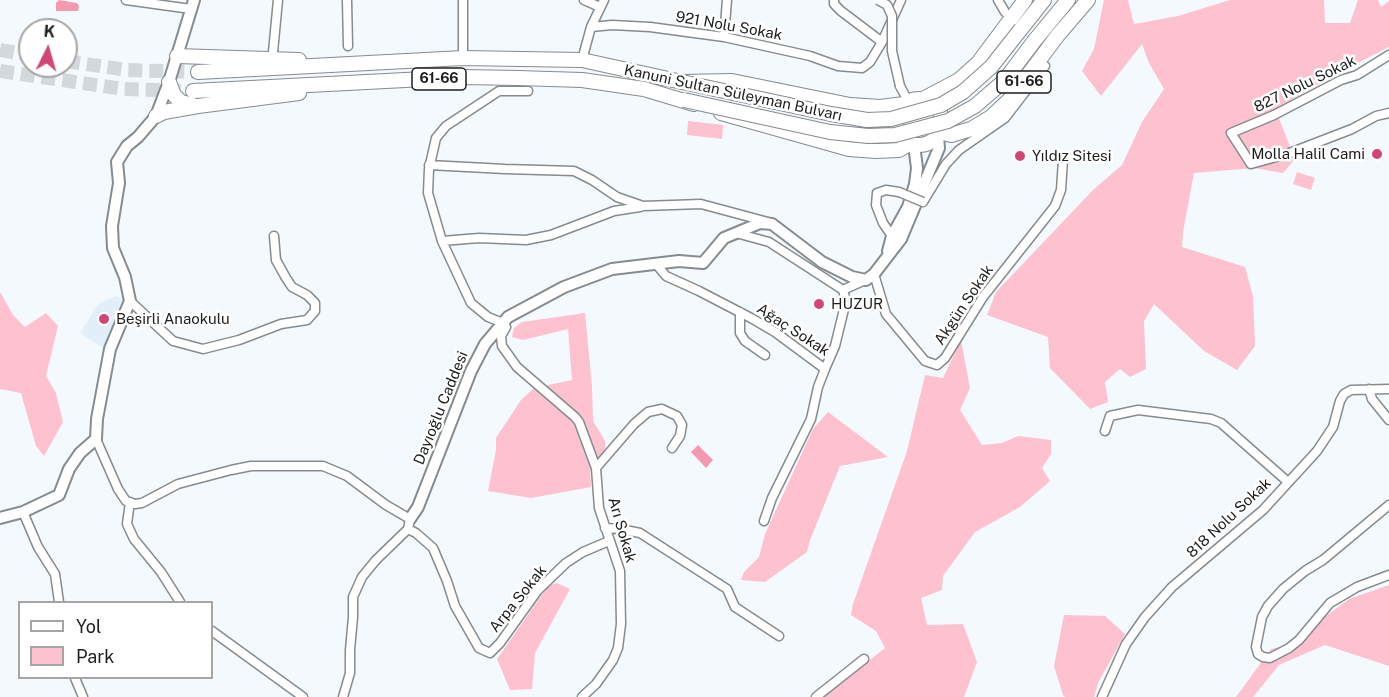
<!DOCTYPE html>
<html>
<head>
<meta charset="utf-8">
<style>
	body { margin:0 }
	#map { position:relative; width:1389px; height:697px; overflow:hidden; background:#f4f9fd; font-family:"Public Sans",sans-serif }
	canvas { display:block }
	.legend { position:absolute; left:18px; top:601px; width:195px; height:78px; box-sizing:border-box; background:#fff; border:2px solid #a4a5a5; margin:0; padding:8px 10px; list-style:none; font-size:18px; color:#1c1e1f }
	.legend li { display:flex; align-items:center; gap:12px; height:30px }
	.legend b { width:30px; border:2px solid #a4a5a5 }
	.north { position:absolute; left:18px; top:18px; width:60px; height:60px; box-sizing:border-box; background:#fff; border:2px solid #a4a5a5; border-radius:50%; rotate:5deg; font-size:16px; font-weight:700; line-height:24px; text-align:center; color:#1c1e1f }
	.north::after { content:''; display:block; margin:auto; width:21px; height:27px; background:#d24574; clip-path:polygon(50% 0,100% 100%,50% 72%,0 100%) }
</style>
</head>
<body>
<div id="map">
<canvas width="1389" height="697"></canvas>
<ul class="legend">
<li><b style="height:8px;background:#fff"></b>Yol</li>
<li><b style="height:16px;background:#fdc1cf"></b>Park</li>
</ul>
<div class="north">K</div>
</div>
<script>
const c = document.querySelector('canvas').getContext('2d');
c.lineJoin = 'round';
function paint(path, color) {
  c.fillStyle = color;
  c.fill(path, 'evenodd');
}
function toPath(rows) {
  const path = new Path2D();
  for (const r of rows) {
    if (r.length === 3) {
      path.moveTo(r[0] + r[2], r[1]);
      path.arc(r[0], r[1], r[2], 0, 2 * Math.PI);
      continue;
    }
    path.moveTo(r[0], r[1]);
    for (let i = 2; i < r.length; i += 2) path.lineTo(r[i], r[i + 1]);
  }
  return path;
}
function trace(path, color, width, dash) {
  c.strokeStyle = color;
  c.lineWidth = width;
  c.lineCap = dash ? 'butt' : 'round';
  c.setLineDash(dash || []);
  c.stroke(path);
}
function drawText(font, color, halo, rows, align = 'center') {
  c.font = font + ' "Public Sans",sans-serif';
  c.lineWidth = 5;
  c.setLineDash([]);
  c.textBaseline = 'middle';
  c.strokeStyle = halo;
  c.fillStyle = color;
  for (const [text, x, y, turn = 0] of rows) {
    c.save();
    c.translate(x, y);
    c.rotate((+turn || 0) * Math.PI / 180);
    c.textAlign = isNaN(turn) ? turn : align;
    if (halo) c.strokeText(text, 0, 0);
    c.fillText(text, 0, 0);
    c.restore();
  }
}
paint(toPath([
	[116,296,124,300,125,305,105,349,80,333,98,304]
]), '#e3eff8');
paint(toPath([
	[1104,0,1128,0,1134,24,1178,16,1230,0,1324,0,1325,23,1350,23,1358,0,1378,0,1381,7,1389,1,1389,47,1342,71,1278,107,1278,116,1295,159,1283,173,1254,168,1194,173,1183,232,1182,247,1245,267,1253,296,1255,346,1237,370,1204,351,1154,304,1144,321,1146,369,1130,377,1120,369,1105,382,1108,402,1090,409,1050,368,1048,337,987,315,996,292,1093,190,1122,165,1142,122,1164,89,1149,63,1142,44,1101,96,1082,71,1094,49],
	[688,121,723,125,722,139,687,135],
	[1297,172,1315,178,1311,190,1293,184],
	[0,292,13,315,25,327,46,313,58,326,46,376,56,393,63,422,44,456,36,446,21,393,0,389],
	[585,313,592,386,593,421,605,441,605,454,590,470,591,487,531,498,488,491,496,450,496,438,521,400,534,388,572,380,568,329,523,340,512,337,514,328,522,322],
	[961,340,970,388,960,410,982,445,1002,443,1018,436,1051,440,1051,454,1042,468,1050,481,1020,507,975,532,943,576,942,590,921,598,927,625,963,624,977,662,964,697,822,697,885,648,876,631,851,615,853,604,907,451,925,375,943,378],
	[828,412,888,457,840,466,810,540,807,552,765,582,741,580,744,572,759,557,765,534,813,429],
	[557,583,570,589,535,653,532,689,510,690,497,659,548,586],
	[1389,585,1389,666,1325,645,1279,665,1253,697,1236,697,1271,649,1287,645,1349,599],
	[1064,615,1105,616,1125,634,1098,683,1094,697,1065,697,1063,695,1054,666]
]), '#fdc1cf');
paint(toPath([
	[59,0,77,3,79,6,78,11,56,11,56,3],
	[698,445,713,460,706,468,691,452]
]), '#f49ab0');
trace(toPath([
	[0,50,30,55],
	[66,61,127,70,198,72],
	[0,71,124,89,193,91]
]), '#d4d8dc', 14, [14, 7]);
const minor = toPath([
	[126,0,191,9],
	[347,0,348,46],
	[584,0,600,7],
	[834,0,834,4,841,11,882,42],
	[998,0,1005,12],
	[591,27,604,0],
	[724,37,727,0],
	[273,52,278,0],
	[1389,55,1357,75,1341,80,1274,115,1231,133,1251,164,1287,154,1352,129,1376,116,1389,113],
	[463,58,463,0],
	[582,60,591,27,612,25,650,27,724,37,810,56,838,66,862,68,870,62,882,42,901,0],
	[900,86,908,101],
	[528,91,499,91,446,126,436,138,429,169,428,193,442,241,471,303,488,317,503,323,506,327,501,336,502,346,517,367,575,417,579,422,596,468,599,508,620,571,621,624,618,648,613,660,596,684,582,697],
	[429,165,505,169,574,171,592,180,617,197,643,206,701,204,768,222],
	[923,202,946,164,959,150,1005,118,1045,66],
	[736,233,769,242,843,290],
	[892,236,883,223,876,205,877,193,886,190,899,192],
	[442,241,479,238,526,240,551,235,614,211,640,207],
	[656,264,666,276,699,291,751,318,775,332,825,369,835,346,846,301,843,290,865,280],
	[874,274,886,314,925,361,937,365,945,358,983,297,1055,206,1061,190,1063,160],
	[130,301,173,341,203,349,239,340,281,324,307,320,315,311,315,303,307,295,292,287,286,278,276,260,274,236],
	[740,312,740,333,745,341,765,355],
	[1369,389,1372,399,1389,420],
	[1105,431,1110,416,1138,410,1211,419,1221,423,1288,482],
	[96,439,118,489,126,501,135,504,142,503,178,484,231,470,251,466,323,466,347,476,386,505,410,519,408,529,376,560,362,577,353,597,353,617,350,650,350,673,343,697],
	[596,468,634,424,648,412,662,409,677,416,682,425,680,436,672,448],
	[130,502,127,524,134,539,161,572,180,602],
	[1389,505,1323,560,1305,571,1283,589,1268,606,1262,617,1256,647,1258,654,1263,657,1270,658,1289,648,1299,640,1330,603,1357,587,1389,575],
	[23,512,38,547,55,574,59,602],
	[764,521,772,498,811,419,818,387,825,369],
	[605,528,620,529,640,533,727,589,735,607,779,636],
	[408,529,416,533,433,548,447,581,455,606,479,648,490,653,500,643,538,590,566,563,583,552,609,541],
	[212,631,303,697],
	[75,678,83,697],
	[816,697,864,659],
	[1102,697,1126,644,1145,617,1172,587,1263,510,1317,451,1333,427,1340,401,1344,394,1351,390,1389,389]
]);
const tertiary = toPath([
	[888,251,892,236,908,207,915,184,917,168,914,145],
	[0,518,23,512,59,495,69,469,80,453,96,439,97,419,110,349,130,301,125,277,113,248,112,226,119,183,117,162,127,146,138,137,156,116,169,82,194,0],
	[410,519,418,507,471,371,485,344,508,317,564,287,612,269,679,261,703,263,724,238,760,223,772,224,822,262,852,277,866,280,874,274,901,239,939,148,938,136]
]);
const primary = toPath([
	[1021,29,1044,0],
	[1035,40,1068,0],
	[177,56,299,60],
	[198,72,463,58,582,60,682,82,732,81,850,105,880,107,904,104],
	[169,82,174,95,181,102,193,105],
	[193,91,463,77,518,78,582,80,644,89,694,104],
	[919,122,23],
	[923,99,959,80,978,63,1025,0],
	[721,113,849,149,876,151,899,150,909,144],
	[156,116,164,112,198,106,299,93],
	[940,132,951,135,971,129,991,117,1010,99,1058,35,1088,0]
]);
trace(minor, '#858b8e', 11);
trace(tertiary, '#858b8e', 14);
trace(primary, '#858b8e', 16);
trace(minor, '#fff', 8);
trace(tertiary, '#fff', 10);
trace(primary, '#fff', 14);
const minorBridge = toPath([
	[878,0,887,5,892,16,892,51,900,86],
	[899,192,923,202]
]);
const primaryBridge = toPath([
	[682,82,831,114,867,120,891,119,941,105,963,92,991,67,1021,29],
	[684,100,830,132,868,136,895,135,948,121,975,106,1004,81,1035,40]
]);
trace(minorBridge, '#858b8e', 11, []);
trace(primaryBridge, '#858b8e', 16, []);
trace(minorBridge, '#fff', 8);
trace(primaryBridge, '#fff', 14);
for (const [x, y, r, color] of [
	[1377,154,6,"#d24574"],
	[1020,156,6,"#d24574"],
	[819,304,6,"#d24574"],
	[104,319,6,"#d24574"]
]) {
  const dot = new Path2D();
  dot.arc(x, y, r, 0, 2 * Math.PI);
  c.fillStyle = color;
  c.fill(dot);
  trace(dot, '#fff', 2);
}
for (const [x, y, w] of [
	[439,79,54],
	[1024,82,54]
]) {
  const box = new Path2D();
  box.roundRect(x - w / 2, y - 11, w, 22, 4.5);
  c.fillStyle = '#fff';
  c.fill(box);
  trace(box, '#1c1e1f', 1.5);
}
drawText('bold 14px', '#1c1e1f', null, [
	["61-66",439,79],
	["61-66",1024,82]
]);
drawText('15px', '#1c1e1f', '#fff', [
	["921 Nolu Sokak",729,26,10],
	["827 Nolu Sokak",1305,84,-26],
	["Kanuni Sultan Süleyman Bulvarı",733,93,12],
	["Akgün Sokak",964,305,-56],
	["Ağaç Sokak",793,330,33],
	["Dayıoğlu Caddesi",441,408,-68],
	["818 Nolu Sokak",1229,518,-43],
	["Arı Sokak",622,530,74],
	["Arpa Sokak",518,599,-51]
]);
drawText('15px', '#1c1e1f', '#fff', [
	["Molla Halil Cami",1365,154,"right"],
	["Yıldız Sitesi",1032,156],
	["HUZUR",831,304],
	["Beşirli Anaokulu",116,319]
], 'left');
</script>
</body>
</html>
